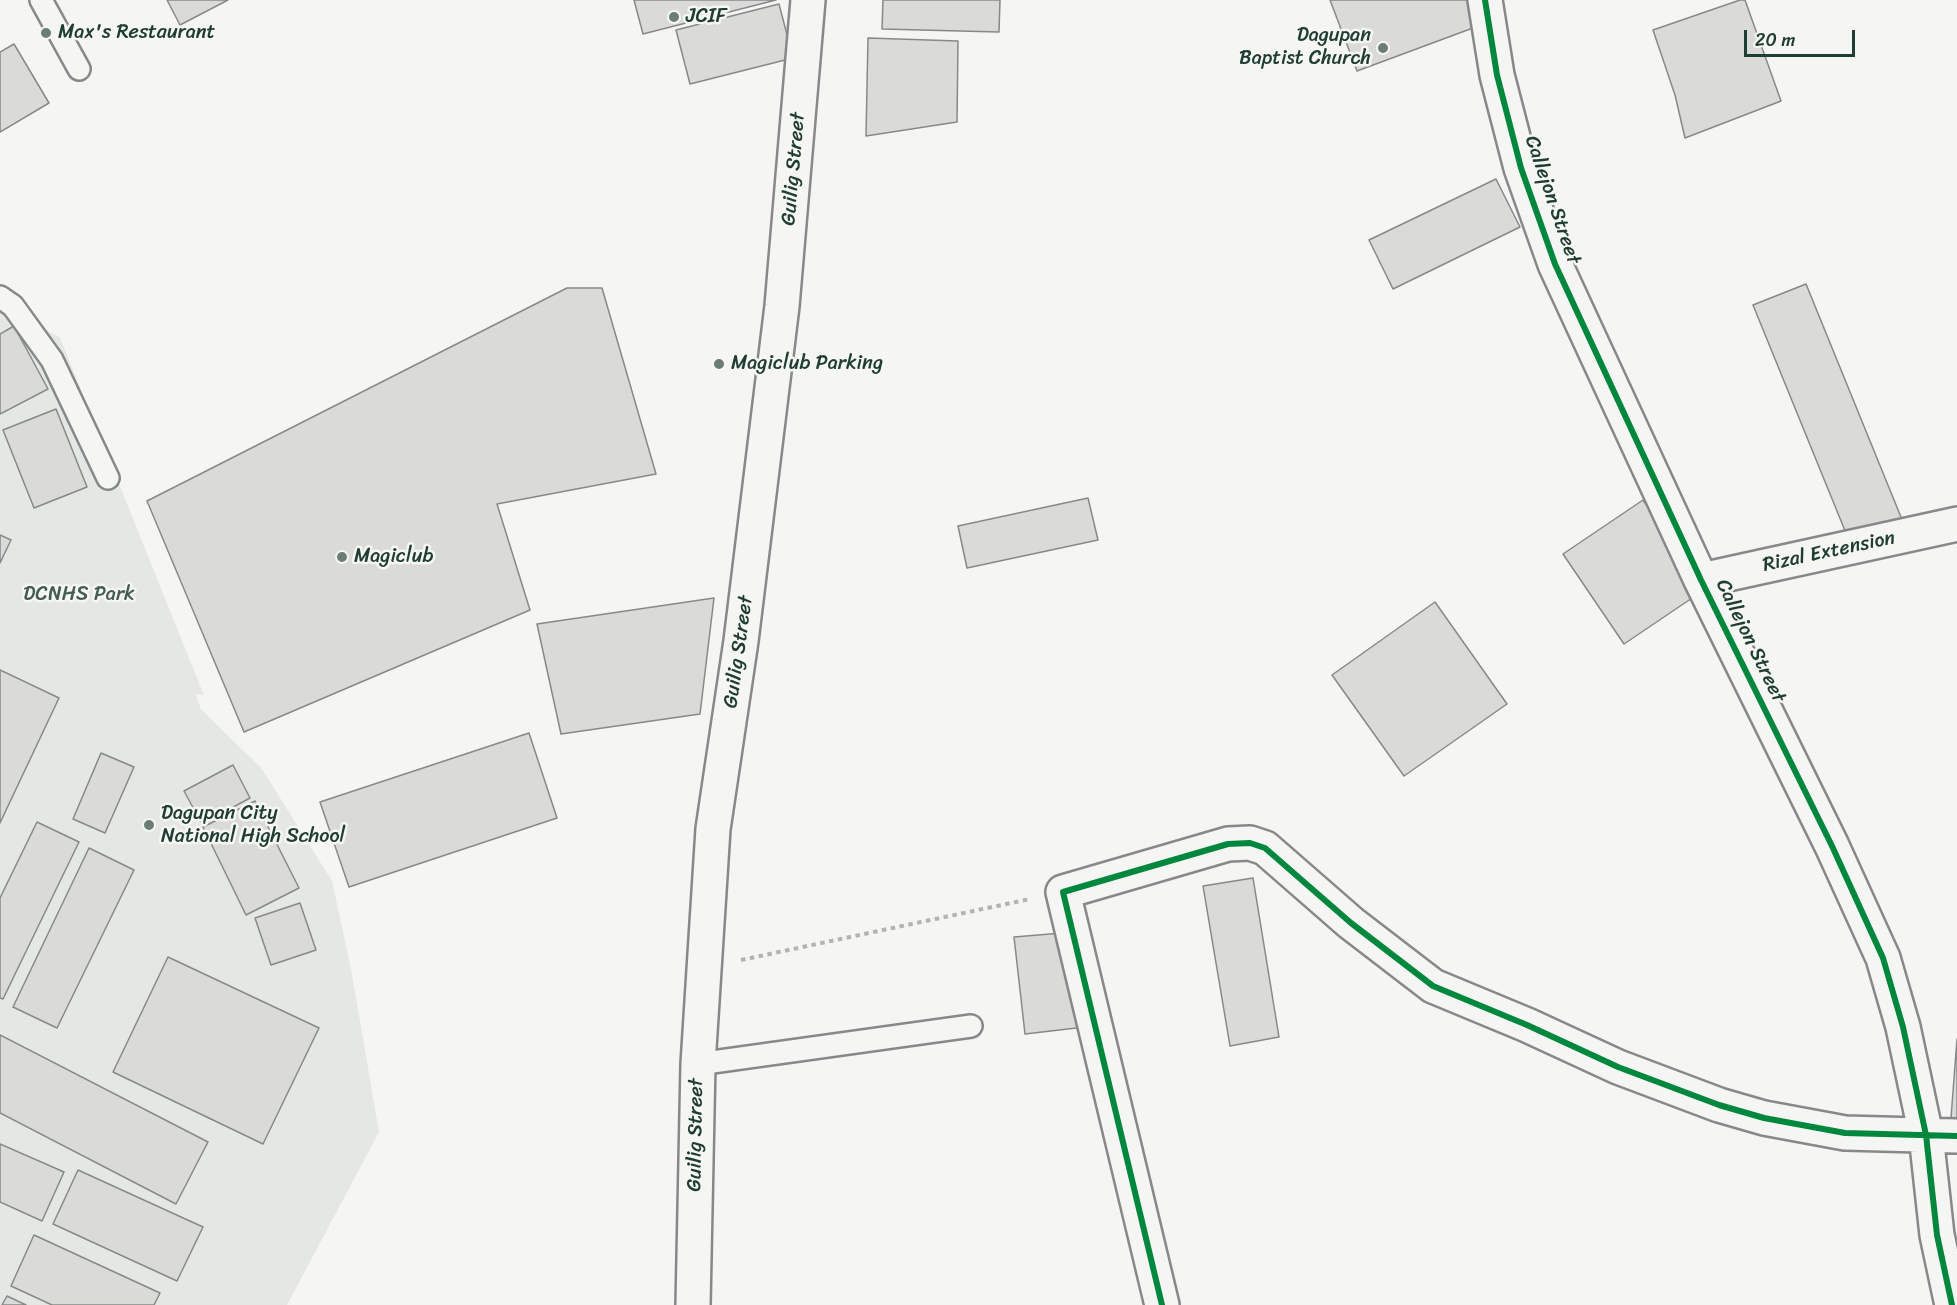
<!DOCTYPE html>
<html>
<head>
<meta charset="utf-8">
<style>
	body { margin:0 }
	#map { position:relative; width:1957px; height:1305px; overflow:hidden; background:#f5f5f3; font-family:Sriracha,sans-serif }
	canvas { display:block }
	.scale { position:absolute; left:1744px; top:30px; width:111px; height:27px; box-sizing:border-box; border:3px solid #1f3d34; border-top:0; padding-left:8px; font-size:18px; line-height:21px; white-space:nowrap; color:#1f3d34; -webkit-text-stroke:4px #f6f6f2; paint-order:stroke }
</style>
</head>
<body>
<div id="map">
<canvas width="1957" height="1305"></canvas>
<div class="scale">20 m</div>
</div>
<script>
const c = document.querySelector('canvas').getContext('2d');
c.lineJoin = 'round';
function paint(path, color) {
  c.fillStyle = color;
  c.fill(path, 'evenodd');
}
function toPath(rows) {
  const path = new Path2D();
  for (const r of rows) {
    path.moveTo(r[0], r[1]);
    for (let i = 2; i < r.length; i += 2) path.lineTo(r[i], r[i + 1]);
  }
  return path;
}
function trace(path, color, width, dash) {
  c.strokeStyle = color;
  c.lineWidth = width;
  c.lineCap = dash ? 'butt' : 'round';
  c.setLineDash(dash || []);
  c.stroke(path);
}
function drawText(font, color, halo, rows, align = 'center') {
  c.font = font + ' Sriracha,sans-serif';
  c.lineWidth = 5;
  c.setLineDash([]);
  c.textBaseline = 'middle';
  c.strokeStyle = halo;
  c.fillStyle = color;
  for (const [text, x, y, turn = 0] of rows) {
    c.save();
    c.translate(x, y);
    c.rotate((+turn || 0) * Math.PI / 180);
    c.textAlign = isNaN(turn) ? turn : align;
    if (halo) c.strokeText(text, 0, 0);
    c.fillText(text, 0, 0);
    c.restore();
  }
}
paint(toPath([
	[0,302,60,338,201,709,262,769,332,881,351,969,379,1132,287,1305,0,1305]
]), '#e5e7e4');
paint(toPath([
	[0,304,60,338,204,695,11,668,0,663]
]), '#e4e7e3');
const building = toPath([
	[167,0,228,0,180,25,167,0],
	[634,0,776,0,643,34,634,0],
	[883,0,1000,0,999,32,882,29,883,0],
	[1330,0,1472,0,1481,25,1357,71,1330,0],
	[1740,0,1745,0,1781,101,1685,138,1675,95,1653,30,1740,0],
	[779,4,793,58,690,84,676,30,779,4],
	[868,38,958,41,957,122,866,136,868,38],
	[14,44,49,103,0,132,0,52,14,44],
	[1496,179,1520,227,1393,289,1369,240,1496,179],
	[1806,284,1903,522,1850,543,1753,305,1806,284],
	[567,288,602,288,656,474,497,504,530,610,244,732,147,501,567,288],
	[14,326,48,389,0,414,0,334,14,326],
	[56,409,87,487,34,508,3,430,56,409],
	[1088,498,1098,540,967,568,958,526,1088,498],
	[1643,500,1704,590,1624,644,1563,554,1643,500],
	[0,535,11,540,0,563,0,535],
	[714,598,700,714,561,734,537,624,714,598],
	[1435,602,1507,704,1404,776,1332,675,1435,602],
	[0,670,59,698,0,823,0,670],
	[529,733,557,818,349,887,320,802,529,733],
	[101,753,134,767,105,833,73,819,101,753],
	[233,765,250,798,202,824,184,791,233,765],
	[255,801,299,888,246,915,203,827,255,801],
	[37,822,79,842,3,999,0,998,0,898,37,822],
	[89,848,134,870,57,1028,13,1007,89,848],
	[1253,878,1279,1037,1230,1046,1203,886,1253,878],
	[300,903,316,950,271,965,255,918,300,903],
	[1062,933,1085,1027,1025,1034,1014,937,1062,933],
	[168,957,319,1028,263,1144,113,1072,168,957],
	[0,1035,208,1142,176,1204,0,1113,0,1035],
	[1957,1039,1957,1118,1951,1118,1957,1039],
	[0,1144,64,1172,42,1221,0,1202,0,1144],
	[78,1170,203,1227,177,1281,53,1224,78,1170],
	[34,1235,160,1293,154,1305,52,1305,11,1286,34,1235],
	[7,1296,26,1305,2,1305,7,1296]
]);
paint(building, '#dadbd9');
trace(building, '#858a88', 1.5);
const service = toPath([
	[41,0,79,69],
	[0,297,13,306,52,360,108,478],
	[698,1064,971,1026]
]);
const minor = toPath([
	[1485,0,1497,75,1521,168,1555,264,1701,580,1832,846,1883,958,1903,1027,1926,1135,1937,1235,1952,1305],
	[1701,580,1957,524],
	[1162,1305,1063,892,1228,844,1250,843,1265,848,1351,923,1433,986,1527,1025,1618,1067,1719,1105,1764,1118,1845,1133,1957,1136]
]);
const tertiary = toPath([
	[693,1305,698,1064,713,829,741,641,782,306,808,0]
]);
trace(service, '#858a88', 26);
trace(minor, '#858a88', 38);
trace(tertiary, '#858a88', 38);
trace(toPath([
	[741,960,1030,899]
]), '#b0b4b2', 4, [4.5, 4.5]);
trace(service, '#f5f5f3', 21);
trace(minor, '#f5f5f3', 33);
trace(tertiary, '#f5f5f3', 33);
trace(toPath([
	[1485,0,1497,75,1521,168,1555,264,1701,580,1832,846,1883,958,1903,1027,1926,1135,1937,1235,1952,1305],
	[1162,1305,1063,892,1228,844,1250,843,1265,848,1351,923,1433,986,1527,1025,1618,1067,1719,1105,1764,1118,1845,1133,1957,1136]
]), '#00873e', 6);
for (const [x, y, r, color] of [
	[674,17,6,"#6a7d77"],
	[46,33,6,"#6a7d77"],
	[1383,48,6,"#6a7d77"],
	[719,364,6,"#6a7d77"],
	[342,557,6,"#6a7d77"],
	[149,825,6,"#6a7d77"]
]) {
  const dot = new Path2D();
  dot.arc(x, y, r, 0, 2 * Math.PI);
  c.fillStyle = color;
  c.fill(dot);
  trace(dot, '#f6f6f2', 2);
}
drawText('20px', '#1f3d34', '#f6f6f2', [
	["JCIF",686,17],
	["Max's Restaurant",58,33],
	["Dagupan",1371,36,"right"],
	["Baptist Church",1371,59,"right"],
	["Magiclub Parking",731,364],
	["Magiclub",354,557],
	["Dagupan City",161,814],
	["National High School",161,837]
], 'left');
drawText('20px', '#1f3d34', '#f6f6f2', [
	["Guilig Street",794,169,-85],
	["Callejon Street",1552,200,71],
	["Rizal Extension",1829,552,-12],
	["Callejon Street",1750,641,64],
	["Guilig Street",739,652,-82],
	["Guilig Street",696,1135,-89]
]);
drawText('20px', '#445d54', '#f6f6f2', [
	["DCNHS Park",79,595]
]);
</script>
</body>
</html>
